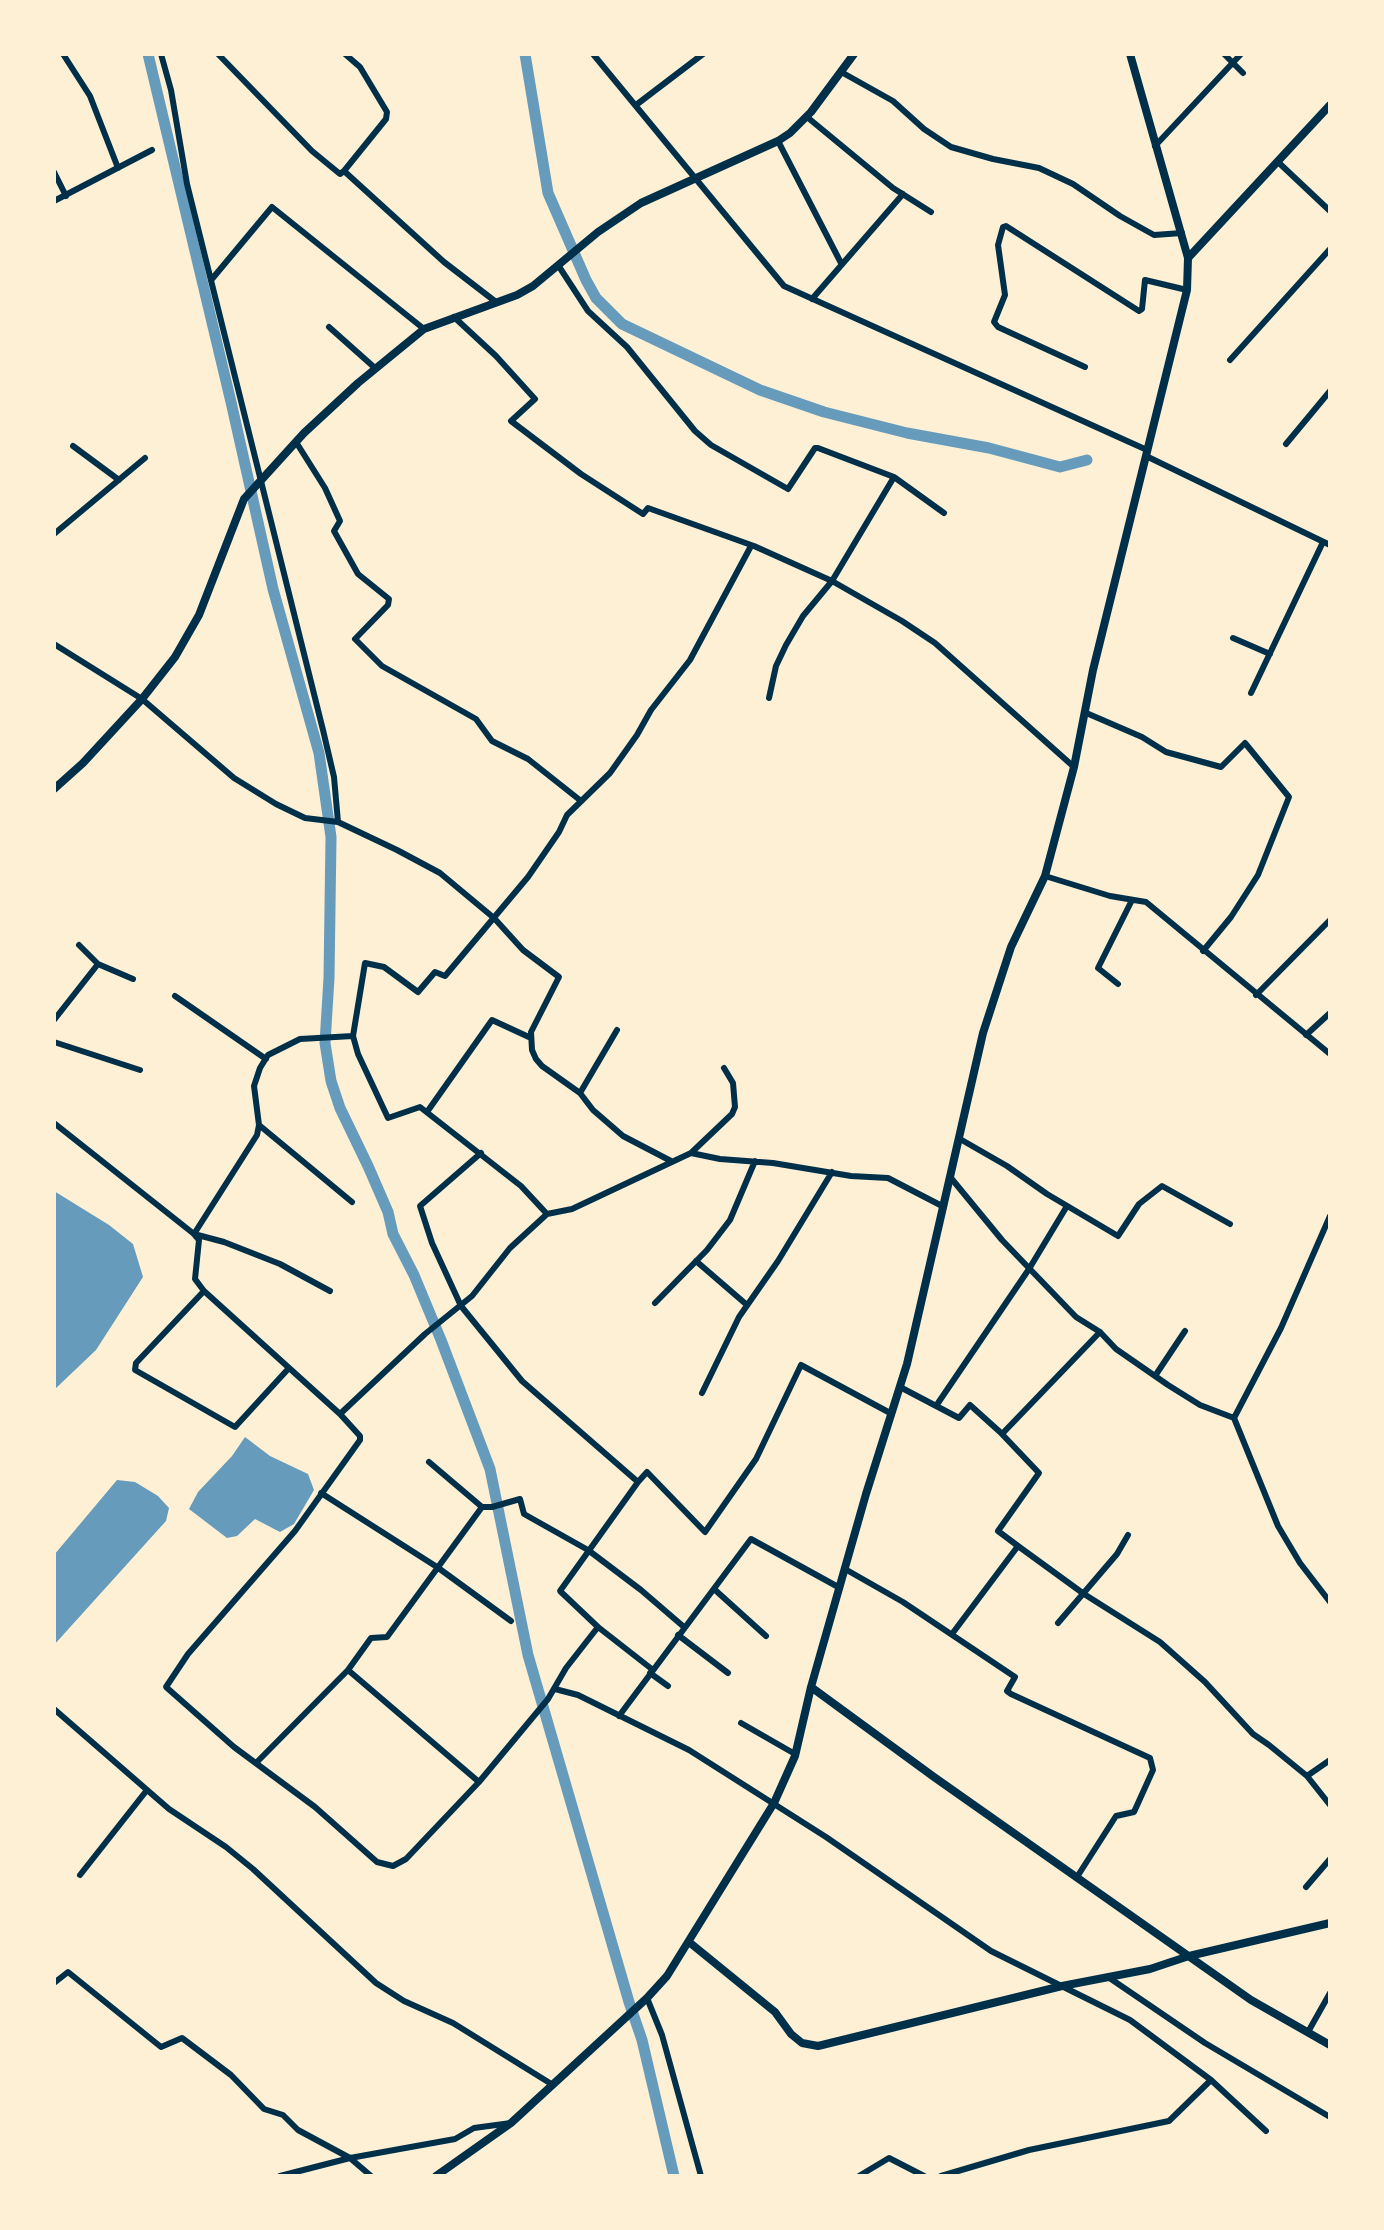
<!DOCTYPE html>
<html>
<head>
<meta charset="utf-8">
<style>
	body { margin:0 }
	#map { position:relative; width:1384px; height:2230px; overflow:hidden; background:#fdf0d5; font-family:Mulish,sans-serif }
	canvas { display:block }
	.frame { position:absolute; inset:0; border:56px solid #fdf0d5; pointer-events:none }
</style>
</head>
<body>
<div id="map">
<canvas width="1384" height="2230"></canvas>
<div class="frame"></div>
</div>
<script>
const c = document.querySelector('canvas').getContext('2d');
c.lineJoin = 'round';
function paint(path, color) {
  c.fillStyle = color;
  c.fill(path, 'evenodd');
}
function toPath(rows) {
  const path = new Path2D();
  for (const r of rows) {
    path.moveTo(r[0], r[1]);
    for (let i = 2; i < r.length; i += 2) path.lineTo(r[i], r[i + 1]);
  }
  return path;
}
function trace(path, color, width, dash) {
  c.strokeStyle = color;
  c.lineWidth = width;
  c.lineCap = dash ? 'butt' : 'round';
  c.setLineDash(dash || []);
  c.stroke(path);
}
paint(toPath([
	[54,1191,109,1225,133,1244,143,1277,96,1350,54,1390],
	[245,1437,270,1456,308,1474,314,1490,294,1524,280,1532,255,1519,237,1536,227,1538,189,1509,198,1492,232,1456],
	[117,1480,135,1482,158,1496,169,1508,166,1521,54,1645,54,1555]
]), '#669bbc');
trace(toPath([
	[148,54,231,402,273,589,319,753,331,837,329,978,325,1043,331,1081,340,1108,368,1166,388,1212,393,1234,414,1275,441,1340,490,1469,528,1655,629,2002,642,2040,674,2176],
	[525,54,548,193,586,280,596,298,622,324,760,390,824,412,907,433,989,448,1060,467,1087,460]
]), '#669bbc', 11);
trace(toPath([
	[63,54,90,96,118,168],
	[161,54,171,90,187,184,323,730,334,777,338,822],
	[218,54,312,151,340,174,344,171],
	[345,54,360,67,387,112,386,119,344,171,444,262,496,302],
	[593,54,784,286,1147,450],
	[1224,54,1243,73],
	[843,73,893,101,924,129,951,147,993,159,1039,168,1073,184,1120,216,1154,235,1182,233],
	[636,105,703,54],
	[807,117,893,188,931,212],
	[778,141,841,263],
	[1155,146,1241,54],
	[1278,162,1330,211],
	[54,172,66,196],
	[54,201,152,150],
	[558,265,588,311,627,347,695,431,711,445,788,489,815,448,818,448,894,477,944,513],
	[212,279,272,207,424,329],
	[812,299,903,194],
	[454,317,496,356,535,399,511,421,581,474,643,514,648,508,754,546,832,581,902,621,935,643,1074,767],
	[329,327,375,368],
	[1230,360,1330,249],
	[1085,367,998,327,994,322,1005,295,998,245,1003,227,1006,226,1139,311,1142,309,1145,280,1187,290],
	[296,442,325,488,340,521,334,531,358,574,389,599,388,605,355,639,382,666,476,719,492,741,528,759,581,801],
	[1286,444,1330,391],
	[73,446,119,480],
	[1146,456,1330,545],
	[54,534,145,458],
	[1233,638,1270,654],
	[54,644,142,699,234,778,276,804,305,818,338,822,397,850,440,873,494,918,523,950,559,977,531,1032,532,1050,536,1059,542,1066,580,1093,593,1110,623,1136,671,1161],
	[1251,693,1323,542],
	[769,698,776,666,786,645,803,616,832,581,894,477],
	[1084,712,1142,737,1166,752,1221,767,1245,743,1289,797,1258,875,1231,917,1203,951],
	[1045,876,1110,896,1146,902,1330,1054],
	[98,964,133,979],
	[1118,984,1098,968,1132,900],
	[1256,995,1330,920],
	[175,996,266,1059],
	[54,1020,98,964,79,945],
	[1306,1035,1330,1013],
	[353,1036,358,1054,388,1118,420,1107,521,1186,547,1214],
	[54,1042,140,1070],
	[580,1093,617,1030],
	[427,1112,492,1020,531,1038],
	[54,1123,194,1234,199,1240,195,1279,204,1291,340,1414],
	[259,1125,352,1202],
	[960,1139,1007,1166,1047,1194,1118,1236,1139,1204,1162,1186,1230,1224],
	[481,1153,420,1206,432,1243,461,1306,522,1381,638,1482,647,1472,705,1532,756,1459,801,1365,892,1414],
	[691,1153,732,1114,735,1107,733,1083,724,1068],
	[951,1178,1002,1240,1076,1317,1100,1332,1116,1349,1168,1385,1200,1405,1234,1418,1278,1526,1300,1563,1330,1602],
	[696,1261,747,1305],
	[204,1291,136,1363,135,1370,235,1427,289,1368],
	[330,1291,280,1264,224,1242,194,1234,257,1135,259,1125,254,1086,260,1068,268,1055,300,1039,353,1036,365,963,384,967,418,992,435,972,445,976,528,877,559,832,567,815,610,773,637,735,651,710,690,660,751,546],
	[655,1303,707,1250,730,1220,755,1161],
	[1155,1376,1185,1331],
	[900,1387,959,1418,970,1405,1000,1432,1039,1473,998,1531,1018,1546,952,1634],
	[702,1393,739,1317,778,1261,832,1172],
	[936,1406,1029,1269,1067,1206],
	[1234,1418,1281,1328,1330,1216],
	[1002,1434,1100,1332],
	[429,1462,482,1507],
	[321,1493,437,1567,511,1621],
	[1018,1546,1084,1594,1160,1642,1205,1682,1253,1734,1269,1745,1307,1776,1330,1760],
	[845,1569,903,1602,1015,1677,1007,1691,1011,1694,1150,1758,1153,1770,1134,1812,1116,1816,1077,1877],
	[714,1589,766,1636],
	[1058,1623,1117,1554,1128,1535],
	[598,1627,560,1591,638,1482],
	[678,1635,728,1673],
	[348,1670,479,1782],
	[653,1670,598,1627,566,1668,548,1699,479,1782,406,1859,393,1866,377,1862,315,1807,234,1747,166,1687,188,1654,295,1531,360,1440,360,1436,340,1414,425,1334,472,1296,510,1248,547,1214,572,1209,691,1153,720,1159,773,1163,851,1176,888,1178,944,1207],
	[650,1673,668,1686],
	[555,1689,578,1695,689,1750,826,1837,991,1951,1130,2020,1211,2080,1266,2131],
	[54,1709,169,1809,226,1847,253,1869,376,1983,404,2001,453,2023,553,2085],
	[619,1716,751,1539,840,1588],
	[741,1723,795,1754],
	[256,1763,348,1670,371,1638,387,1637,482,1507,492,1507,520,1499,524,1514,588,1550,641,1590,684,1627],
	[1307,1776,1330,1805],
	[80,1875,147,1790],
	[1306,1887,1330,1859],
	[1108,1977,1205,2043,1330,2117],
	[54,1983,68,1972,161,2047,182,2038,231,2075,264,2109,283,2115,298,2130,350,2158,371,2176],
	[647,1998,662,2035,701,2176],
	[1308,2032,1330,1993],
	[280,2176,350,2158,455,2139,474,2128,511,2123],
	[859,2176,889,2158,924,2176],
	[941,2176,1029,2150,1169,2121,1211,2080]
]), '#003049', 6);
trace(toPath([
	[1130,54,1188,258],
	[54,789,83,763,142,699,175,657,199,615,244,499,304,433,358,383,424,329,517,295,533,286,598,232,641,203,778,141,790,133,811,112,854,54],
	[811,1687,934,1777,1251,2000,1330,2045],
	[689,1942,775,2012,791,2034,802,2043,818,2046,1062,1986,1150,1969,1189,1956,1330,1923],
	[436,2176,511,2123,647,1998,667,1976,774,1803,795,1756,811,1687,866,1494,907,1364,983,1033,1011,947,1045,876,1074,767,1093,670,1187,290,1188,258,1330,105]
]), '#003049', 8);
</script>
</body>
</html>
